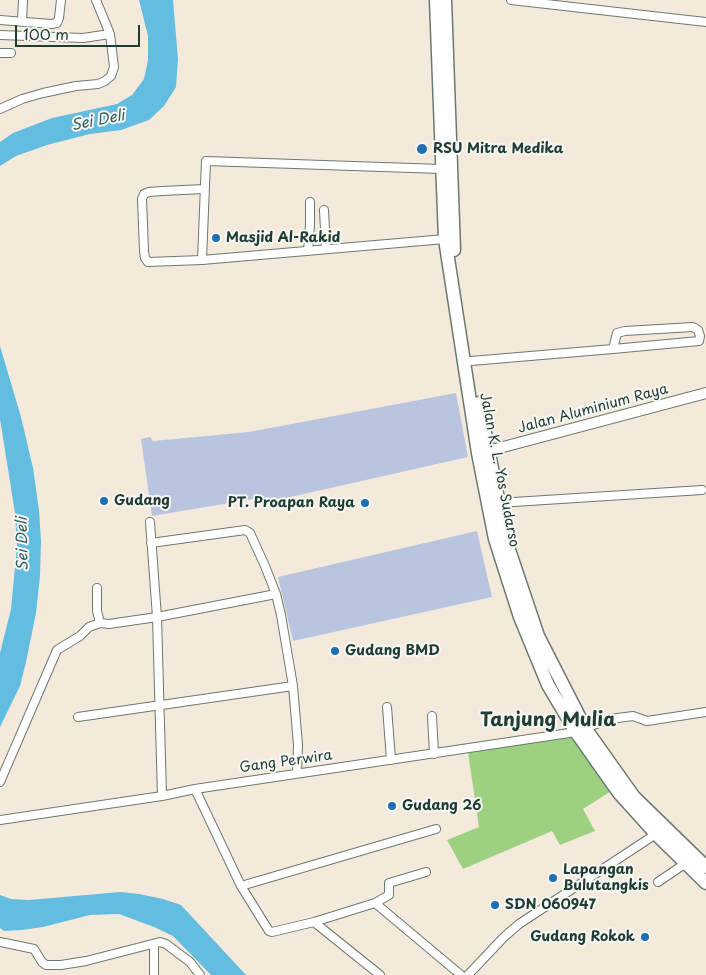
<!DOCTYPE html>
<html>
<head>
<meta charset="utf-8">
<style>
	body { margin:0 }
	#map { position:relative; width:706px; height:975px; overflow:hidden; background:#f4eadb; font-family:"Playpen Sans",sans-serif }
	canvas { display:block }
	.scale { position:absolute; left:15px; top:25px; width:125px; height:22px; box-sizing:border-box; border:2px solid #1f3d34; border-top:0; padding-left:6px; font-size:15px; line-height:18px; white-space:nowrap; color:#1f3d34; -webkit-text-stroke:4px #f6f6f2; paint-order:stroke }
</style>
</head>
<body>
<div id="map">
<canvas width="706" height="975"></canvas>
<div class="scale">100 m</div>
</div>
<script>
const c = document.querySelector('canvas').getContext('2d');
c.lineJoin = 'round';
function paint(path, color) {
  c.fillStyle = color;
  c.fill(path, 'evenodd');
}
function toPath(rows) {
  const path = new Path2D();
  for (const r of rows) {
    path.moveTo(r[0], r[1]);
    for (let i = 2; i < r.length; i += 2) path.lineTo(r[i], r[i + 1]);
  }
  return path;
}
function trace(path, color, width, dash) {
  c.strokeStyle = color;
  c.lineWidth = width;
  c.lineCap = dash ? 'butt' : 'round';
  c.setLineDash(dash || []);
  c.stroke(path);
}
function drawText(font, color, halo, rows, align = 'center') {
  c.font = font + ' "Playpen Sans",sans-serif';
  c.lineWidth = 4;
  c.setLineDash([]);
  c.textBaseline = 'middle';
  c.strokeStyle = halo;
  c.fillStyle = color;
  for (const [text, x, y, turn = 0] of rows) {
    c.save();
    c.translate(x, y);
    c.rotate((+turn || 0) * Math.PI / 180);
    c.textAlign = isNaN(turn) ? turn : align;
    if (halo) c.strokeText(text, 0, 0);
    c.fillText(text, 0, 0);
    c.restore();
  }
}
paint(toPath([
	[456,393,468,457,255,505,253,499,152,516,141,439,150,437,153,441,249,432],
	[477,531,492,597,293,641,278,577]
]), '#b9c4de');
paint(toPath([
	[574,736,613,790,583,809,595,831,560,845,552,831,463,869,447,840,479,827,468,752]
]), '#9dd080');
paint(toPath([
	[139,0,173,0,178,59,176,87,164,106,149,120,121,130,90,134,47,145,16,156,0,166,0,142,13,133,52,118,117,104,132,95,144,79,148,60,148,36],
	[0,346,21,417,33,468,39,510,41,541,40,576,36,613,26,662,20,686,0,727,0,653,11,609,17,546,15,513,0,419],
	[120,892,139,894,163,899,181,905,246,975,211,975,173,936,154,927,119,914,90,915,43,927,22,930,4,931,0,928,0,895,11,899,29,900]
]), '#63bde1');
const minor = toPath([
	[511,0,706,22],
	[0,20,51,24,57,23,59,18,61,0],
	[22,21,23,0],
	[0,35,83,38,110,34],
	[0,53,11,53],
	[0,109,22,99,43,93,76,86,98,84,105,81,111,76,114,67,110,34,96,0],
	[204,189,162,191,149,192,144,194,142,199,144,251,145,258,148,262,202,260,445,239],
	[324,210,326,249],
	[308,251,310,225,310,202],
	[202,260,206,161,441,169],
	[471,361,613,349,699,341,700,336,698,330,693,327,625,331,617,333,613,349],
	[498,503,702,490],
	[150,522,157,617,162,796],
	[151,543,245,530,250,533,265,566,276,594,281,615,293,686,298,745,297,773],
	[97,588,97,611,100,623,109,624,157,617,276,594],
	[387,707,391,760],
	[432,716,434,754],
	[78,717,293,686],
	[585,728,610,719,633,716,647,721,706,712],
	[0,782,57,650,80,636,89,627,100,623],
	[195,789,241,886,269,931,272,932,314,922,375,903,389,895,389,883,426,872],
	[0,820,162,796,195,789,576,732],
	[658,882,686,863],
	[241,886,436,829],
	[375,903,461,975],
	[314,922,380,975],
	[0,942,34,949,42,962,46,965,61,965,86,961,160,942,166,944,190,962,200,975],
	[154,975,154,944],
	[468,975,504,937,519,924,656,834]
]);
const secondary = toPath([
	[488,451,706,393]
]);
const trunk = toPath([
	[436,0,445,239,478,453,495,539,520,617,548,685,576,732,619,793,656,834,706,883],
	[445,0,454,250],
	[479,403,507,544,538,636,585,728,634,797,706,867]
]);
trace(minor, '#6a7a6e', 10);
trace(secondary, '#6a7a6e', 12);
trace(trunk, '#6a7a6e', 15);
trace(minor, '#fff', 8);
trace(secondary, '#fff', 10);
trace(trunk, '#fff', 12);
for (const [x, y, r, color] of [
	[422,149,6,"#1f6fb2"],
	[216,238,5,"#1f6fb2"],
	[104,501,5,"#1f6fb2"],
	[365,503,5,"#1f6fb2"],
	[335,651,5,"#1f6fb2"],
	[392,806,5,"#1f6fb2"],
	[553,878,5,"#1f6fb2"],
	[495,905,5,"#1f6fb2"],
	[645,937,5,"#1f6fb2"]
]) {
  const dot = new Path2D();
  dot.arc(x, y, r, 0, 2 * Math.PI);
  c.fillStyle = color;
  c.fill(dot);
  trace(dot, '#f6f6f2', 2);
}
drawText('bold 14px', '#1f3d34', '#f6f6f2', [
	["RSU Mitra Medika",433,149],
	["Masjid Al-Rakid",226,238],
	["Gudang",114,501],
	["PT. Proapan Raya",355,503,"right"],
	["Gudang BMD",345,651],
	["Gudang 26",402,806],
	["Lapangan",563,870],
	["Bulutangkis",563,886],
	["SDN 060947",505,905],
	["Gudang Rokok",635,937,"right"]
], 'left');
drawText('14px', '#1f3d34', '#f6f6f2', [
	["Jalan Aluminium Raya",593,409,-15],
	["Jalan K. L. Yos Sudarso",499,470,79],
	["Gang Perwira",286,762,-8]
]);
drawText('italic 15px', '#305d5f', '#f6f6f2', [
	["Sei Deli",98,121,-11],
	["Sei Deli",23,544,-91]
]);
drawText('bold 19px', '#1f3d34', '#f6f6f2', [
	["Tanjung Mulia",548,721]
]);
</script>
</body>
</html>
